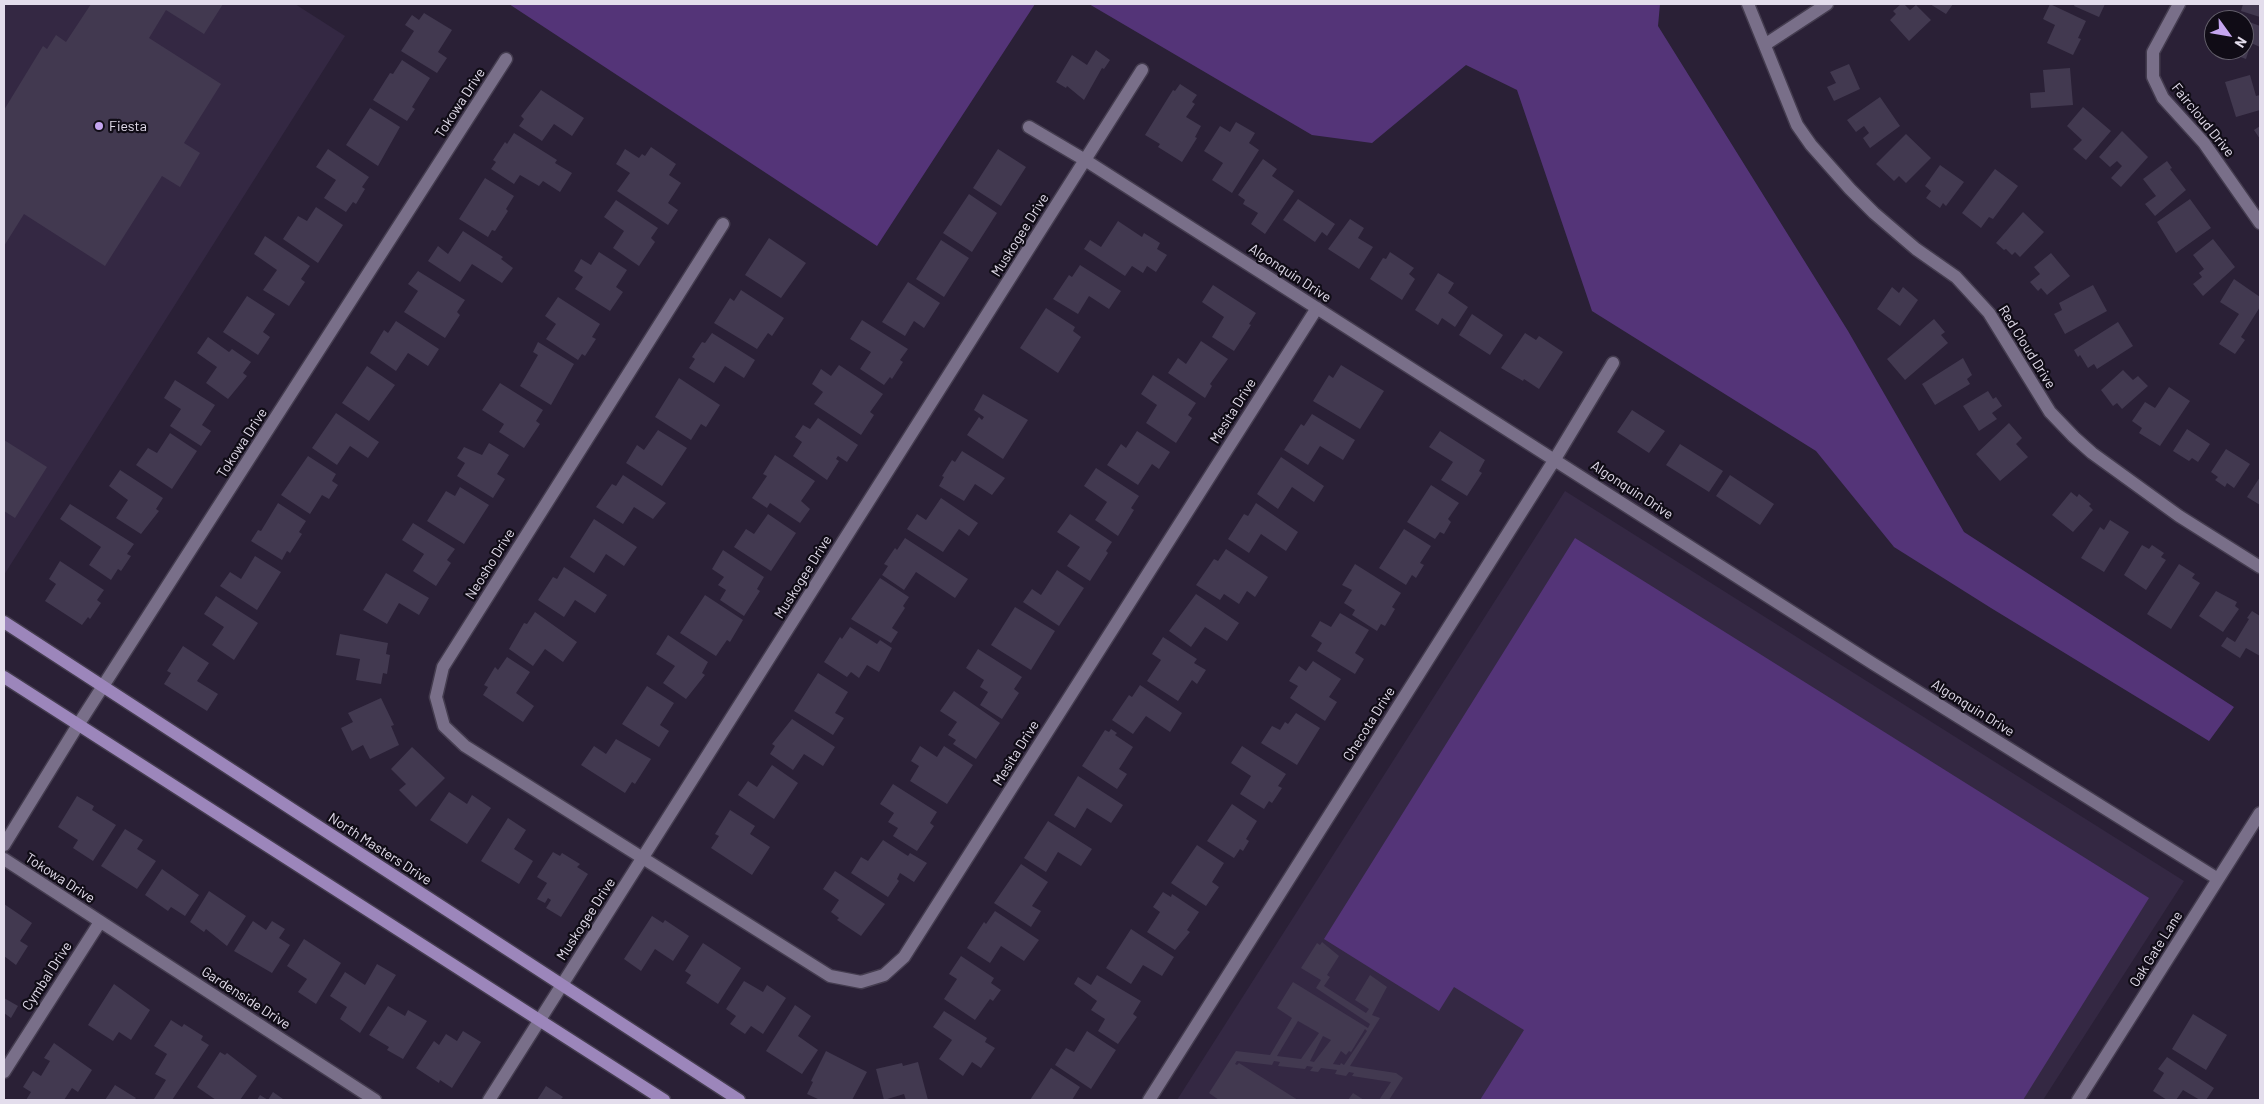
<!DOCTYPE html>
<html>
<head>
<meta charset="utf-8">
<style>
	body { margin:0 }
	#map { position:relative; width:2264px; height:1104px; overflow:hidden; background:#2a2036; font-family:Barlow,sans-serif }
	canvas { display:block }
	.frame { position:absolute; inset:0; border:5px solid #e3ddec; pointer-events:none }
	.north { position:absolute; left:2204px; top:10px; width:50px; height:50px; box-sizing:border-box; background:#100c16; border:1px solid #64606c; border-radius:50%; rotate:122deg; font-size:14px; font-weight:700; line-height:20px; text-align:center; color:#e3ddec }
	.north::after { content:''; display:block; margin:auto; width:18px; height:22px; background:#c5a6f0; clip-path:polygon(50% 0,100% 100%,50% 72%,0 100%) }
</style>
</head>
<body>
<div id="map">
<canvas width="2264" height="1104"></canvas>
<div class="frame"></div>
<div class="north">N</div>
</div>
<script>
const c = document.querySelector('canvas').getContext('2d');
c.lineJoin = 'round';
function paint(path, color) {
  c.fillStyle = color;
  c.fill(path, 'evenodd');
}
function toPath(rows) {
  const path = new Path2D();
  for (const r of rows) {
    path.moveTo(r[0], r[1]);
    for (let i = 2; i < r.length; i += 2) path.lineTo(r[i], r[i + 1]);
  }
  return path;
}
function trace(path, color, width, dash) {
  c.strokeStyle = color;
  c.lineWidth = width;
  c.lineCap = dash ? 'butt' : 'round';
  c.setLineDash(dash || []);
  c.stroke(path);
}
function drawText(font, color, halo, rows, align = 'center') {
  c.font = font + ' Barlow,sans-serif';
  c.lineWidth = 4.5;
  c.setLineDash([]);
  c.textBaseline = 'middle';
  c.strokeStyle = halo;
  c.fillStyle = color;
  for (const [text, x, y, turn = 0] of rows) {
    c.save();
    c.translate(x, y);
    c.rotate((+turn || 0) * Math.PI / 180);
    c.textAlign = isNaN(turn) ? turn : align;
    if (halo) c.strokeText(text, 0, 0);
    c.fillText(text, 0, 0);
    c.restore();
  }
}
paint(toPath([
	[4,4,295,4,345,36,4,575],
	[1565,491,2184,881,2043,1100,1177,1100]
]), '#342843');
paint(toPath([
	[509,4,1035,4,877,246],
	[1089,4,1660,4,1658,26,1848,331,1964,532,2234,707,2209,741,1991,608,1894,547,1816,451,1592,311,1517,90,1466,65,1372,143,1312,135],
	[1575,538,2149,898,2023,1100,1480,1100,1524,1030,1454,987,1439,1011,1324,939]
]), '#543478');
paint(toPath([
	[91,4,223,4,204,34,166,10,149,38,221,84,184,143,200,153,180,187,162,176,105,266,24,214,4,246,4,110,43,46,47,49,56,35,66,42],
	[1901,4,1904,4,1910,10,1916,5,1931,20,1909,41,1890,20,1896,14,1893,11],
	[1930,4,1953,4,1946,14],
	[2050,4,2086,21,2078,38,2081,39,2073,55,2047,43,2055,25,2043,19],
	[2075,4,2105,4,2099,17,2074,6],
	[2243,4,2260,4,2260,17,2241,11],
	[424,13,452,30,438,52,447,58,437,73,401,51,414,31,405,25,412,15,419,20],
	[2225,13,2243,20,2223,20],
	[2244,20,2260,26,2260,47,2251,43,2246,59,2221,50,2244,50],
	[1096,50,1110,60,1104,69,1102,68,1084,100,1067,86,1066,88,1056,82,1072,55,1087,65],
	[402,60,430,78,412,107,415,109,407,121,373,100,390,73,393,74],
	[1849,64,1860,89,1834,101,1827,87,1836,83,1830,72],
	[2070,68,2073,105,2031,108,2030,93,2045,92,2043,70],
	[2250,75,2256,96,2260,95,2260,110,2236,117,2225,82],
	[1180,84,1197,95,1192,102,1195,104,1186,117,1201,126,1195,137,1197,138,1182,162,1158,147,1160,144,1145,135,1173,90,1175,91],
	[541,90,584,118,572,136,554,124,542,141,519,126,524,119,521,116],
	[1880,97,1900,126,1870,148,1863,138,1869,133,1864,126,1856,132,1847,120],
	[2083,107,2111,131,2086,160,2073,149,2082,140,2067,126],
	[370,108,400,127,378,166,346,145],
	[1236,122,1255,133,1249,143,1259,150,1232,193,1212,180,1223,163,1204,151,1220,126,1230,132],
	[2260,126,2260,139,2254,130],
	[2122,131,2148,157,2121,187,2111,178,2122,166,2117,161,2110,167,2099,157],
	[514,133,557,160,555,163,572,173,560,192,543,181,539,186,520,175,514,184,491,169,496,162,493,160,505,142,507,144],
	[1906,134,1931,158,1906,183,1899,176,1894,181,1876,164],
	[651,147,676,164,669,175,681,183,668,203,678,210,668,225,617,191,630,173,616,164,625,149,639,158,642,154,645,156],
	[328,149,369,177,362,187,365,189,356,204,353,202,346,212,324,198,336,180,316,167],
	[998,149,1026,167,1001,206,973,188],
	[1263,159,1277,169,1272,176,1294,191,1265,234,1251,224,1258,213,1243,204,1245,200,1238,195],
	[2167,161,2172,168,2170,169,2186,190,2155,216,2145,204,2156,196,2143,179],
	[1940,165,1964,182,1946,206,1943,203,1940,208,1926,198,1931,191,1925,186],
	[1995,169,2018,186,1993,219,1989,217,1981,228,1962,213],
	[485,178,514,196,506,209,508,211,495,231,492,230,488,237,459,219],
	[969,194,997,213,972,252,943,233],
	[1298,199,1335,224,1327,236,1322,232,1315,242,1283,220],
	[2190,199,2211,228,2176,253,2157,222],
	[616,200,658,228,651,238,655,242,639,266,613,248,624,231,604,217],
	[316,207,343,225,318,263,283,239,298,216,307,221],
	[2023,212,2044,232,2020,257,2015,252,2012,255,2006,249,2004,250,1996,243],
	[1350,219,1364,228,1358,238,1373,247,1359,269,1328,249],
	[1118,221,1142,237,1144,233,1160,243,1157,249,1167,255,1156,272,1147,266,1143,273,1132,266,1125,276,1084,249,1090,240,1101,247],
	[463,231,503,257,501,259,513,268,502,283,472,264,460,282,428,261,438,246,448,254],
	[265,236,310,266,301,279,305,282,289,306,263,290,277,270,254,254],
	[769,238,806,263,781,298,745,275],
	[2213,239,2235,267,2203,296,2193,284,2202,277,2199,273,2204,269,2193,255],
	[941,240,969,258,944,297,916,279],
	[599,252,627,270,616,287,623,292,610,311,575,289,583,277,574,271,581,259,591,265],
	[1390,252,1414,268,1409,274,1415,279,1402,300,1370,279,1383,258,1386,259],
	[2051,253,2070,276,2047,295,2041,288,2038,291,2030,282,2040,274,2034,267],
	[1080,265,1121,291,1109,309,1089,296,1078,314,1053,299,1069,275,1072,277],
	[418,271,465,300,457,312,460,315,445,338,404,312,418,291,408,284],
	[1438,273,1454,283,1448,293,1468,307,1455,327,1442,318,1438,325,1415,310],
	[2234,279,2260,297,2260,307,2241,337,2245,340,2235,354,2219,344,2239,314,2220,302],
	[908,282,940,303,924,328,914,321,905,336,882,322],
	[1213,285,1256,313,1249,324,1251,325,1234,351,1212,337,1224,317,1202,302],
	[2093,285,2107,311,2065,334,2054,314,2062,310,2059,303],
	[1892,287,1899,293,1903,287,1918,300,1900,326,1877,309],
	[741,290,784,318,772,336,768,333,757,349,714,323,730,298,734,301],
	[247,296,275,314,263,332,270,337,258,355,223,332],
	[558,297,600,324,592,337,596,339,585,356,582,354,578,360,546,339,556,324,545,316],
	[1046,308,1075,327,1073,331,1081,337,1058,373,1020,348],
	[1472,314,1503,335,1490,355,1459,335],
	[1934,319,1945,332,1941,335,1948,343,1905,380,1887,359],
	[862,320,908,349,900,360,903,362,892,379,890,377,884,385,860,369,871,352,850,339],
	[396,321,439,349,428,366,408,353,396,371,370,353,384,330,388,333],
	[2118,322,2133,346,2097,369,2094,364,2088,368,2080,355,2078,357,2074,350],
	[712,333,755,360,744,378,725,366,714,383,689,368,695,359,692,357,702,342,705,343],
	[1525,333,1536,340,1539,336,1563,352,1539,389,1524,379,1523,381,1501,368],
	[208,337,229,352,232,349,251,362,243,373,247,376,228,399,206,383,217,367,197,353],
	[1201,341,1228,359,1210,384,1212,386,1205,398,1168,373,1178,358,1186,364],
	[538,342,574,364,551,405,520,386,538,355,533,352],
	[1963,358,1972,375,1967,379,1970,384,1935,405,1922,384],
	[839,365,883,394,870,412,874,415,861,435,814,404,823,392,812,384,821,369,831,376],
	[1341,365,1384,391,1360,429,1313,401,1329,375,1333,378],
	[367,366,395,385,369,421,342,403],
	[2123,370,2133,380,2138,376,2148,386,2122,409,2117,403,2113,406,2101,390],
	[1153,375,1196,403,1188,415,1192,418,1176,443,1146,423,1157,405,1141,394],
	[679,378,720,405,706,427,701,424,691,440,655,417],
	[175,380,215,405,202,425,211,431,201,446,170,426,181,409,164,398],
	[500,383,543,410,536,421,540,424,524,448,499,432,504,424,482,410],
	[2169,387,2190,401,2160,446,2139,433,2142,428,2132,421,2145,402,2155,408],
	[1988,391,1993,399,1996,397,2002,406,1992,413,1997,419,1979,431,1963,406],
	[983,394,1028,420,1003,459,967,435,979,417,982,420,984,417,974,410],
	[1632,410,1665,431,1649,453,1617,432],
	[336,413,379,442,368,458,350,446,337,465,312,448],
	[1312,414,1355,440,1343,460,1320,446,1308,465,1284,450,1301,424,1304,426],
	[818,418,858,445,847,462,838,456,836,459,839,461,827,480,793,456,802,442,795,437,803,425,810,429],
	[2009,423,2022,438,2016,444,2028,457,2000,481,1976,454],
	[2187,429,2210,444,2198,462,2192,458,2189,461,2173,451],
	[658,430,687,448,662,486,626,463,637,445,644,450],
	[1137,431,1170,452,1159,469,1152,464,1138,485,1107,465,1121,444,1126,448],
	[1440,431,1485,460,1479,471,1482,473,1467,496,1441,480,1453,462,1429,447],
	[170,433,197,451,172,489,136,465,148,448,157,453],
	[4,440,47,467,15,518,4,511],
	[489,443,509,455,497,474,505,479,493,498,457,476,465,463,457,458,464,447,482,455],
	[1680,444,1723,471,1709,492,1666,465],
	[2226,449,2250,464,2234,488,2227,483,2225,487,2215,480,2218,477,2211,472],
	[962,451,1005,478,992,495,975,484,964,501,939,486,944,477,942,476,952,460,955,462],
	[775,455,815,481,801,501,810,509,800,523,770,503,767,508,752,498,767,476,763,474],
	[308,456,336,474,332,481,338,485,329,499,322,495,310,514,281,495],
	[1281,457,1324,486,1314,502,1292,487,1278,509,1257,494],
	[1096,468,1139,496,1131,508,1134,510,1118,536,1095,520,1107,502,1084,486],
	[120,470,163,498,156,509,159,511,141,534,116,518,128,500,109,486],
	[623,475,666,503,653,519,634,507,623,524,596,507,612,484,616,486],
	[1730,475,1774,504,1760,525,1716,496],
	[2260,477,2260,505,2247,497],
	[1431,485,1459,503,1448,519,1451,522,1444,534,1440,532,1435,539,1407,522],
	[460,487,489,505,464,544,427,521,446,491,455,496],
	[2071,492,2077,497,2079,494,2091,504,2089,506,2093,510,2073,532,2052,515],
	[941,498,978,523,969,536,959,529,943,552,907,529,917,514,926,520],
	[278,503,306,521,299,532,302,534,290,553,287,551,282,560,251,541,258,530,261,531],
	[1256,503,1298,532,1286,551,1261,534,1249,553,1228,539,1244,514,1248,516],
	[70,504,134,544,127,554,131,556,121,571,118,569,111,580,89,565,101,547,60,519],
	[768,514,796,533,771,571,734,547,746,529,754,534],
	[1070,514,1112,542,1106,551,1108,553,1090,581,1067,566,1080,547,1057,532],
	[594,519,637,547,624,566,606,554,594,573,570,557],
	[2110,520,2129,532,2104,572,2081,558,2100,527,2104,530],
	[413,523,455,549,447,560,451,563,436,586,413,571,424,554,402,540],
	[1404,529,1431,546,1420,563,1424,565,1416,578,1412,575,1406,585,1379,568],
	[905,538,968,579,955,598,916,572,904,590,882,575,888,566,884,564,895,548,897,550],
	[2142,545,2149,549,2152,545,2164,553,2161,557,2166,560,2146,590,2124,575],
	[1226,549,1268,577,1255,597,1247,591,1239,604,1224,594,1220,600,1196,585,1214,559,1218,561],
	[723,550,764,577,757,589,760,591,744,616,720,600,726,590,718,585,724,577,712,569],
	[255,556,281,572,257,610,220,586,230,572,241,579],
	[60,561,104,590,97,600,101,603,90,619,88,617,82,625,45,601,56,584,49,579],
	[1355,564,1401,593,1392,607,1395,609,1385,626,1381,624,1377,631,1352,615,1355,610,1344,603,1352,590,1342,585],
	[2179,564,2195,574,2192,578,2200,583,2171,629,2147,614],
	[564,567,607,595,595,613,575,600,564,617,538,600,553,577,557,579],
	[1057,570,1084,588,1059,626,1023,602,1032,589,1041,595],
	[386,573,429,598,419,615,399,603,387,624,363,610],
	[880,578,909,597,903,606,905,608,892,628,898,632,891,643,851,619],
	[2216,591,2237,602,2235,606,2239,609,2223,632,2199,616],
	[1196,594,1239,623,1227,641,1205,627,1191,647,1169,631],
	[705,595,743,620,730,642,727,640,716,656,680,633],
	[216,596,258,623,234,660,212,645,224,627,204,614],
	[1015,607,1055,631,1031,670,991,645],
	[2252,611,2260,616,2260,656,2246,648,2240,658,2221,646,2227,637,2235,642,2249,619,2247,618],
	[535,612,577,642,563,662,545,649,533,666,509,649,524,623,527,624],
	[1340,613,1369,630,1355,653,1364,659,1355,674,1317,651,1322,643,1311,636,1320,621,1331,627],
	[850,627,877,644,880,640,892,648,879,672,867,665,859,678,851,672,847,677,824,662,840,637,842,639],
	[340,634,388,643,386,654,390,655,387,674,383,673,381,684,356,680,360,659,336,655],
	[668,635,708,662,702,673,705,675,686,699,663,683,675,666,656,654],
	[1163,637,1197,659,1194,663,1206,670,1197,684,1192,680,1178,701,1147,681,1161,660,1152,654],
	[183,646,209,663,197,681,218,694,207,711,164,684,171,673,167,671],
	[978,649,1022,677,1014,689,1019,693,1002,719,980,705,988,692,980,687,984,680,966,668],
	[507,657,530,672,516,693,534,706,523,722,483,695,488,687,484,685,495,667,498,670],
	[1313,661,1341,679,1329,697,1337,702,1325,721,1290,698,1298,686,1289,681,1299,666,1306,671],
	[818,673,848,692,835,713,844,718,833,735,794,711],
	[1140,685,1182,713,1170,732,1146,716,1133,734,1112,720,1129,695,1132,697],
	[647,686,674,703,660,725,669,731,659,747,622,724],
	[954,691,1000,723,976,759,953,744,956,740,948,735,957,722,940,711],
	[381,698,394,725,391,726,399,745,370,759,363,745,352,751,341,728,353,722,348,713],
	[1296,713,1320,728,1297,765,1261,743,1272,726,1280,730,1285,722,1288,724],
	[792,719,835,747,823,766,804,754,793,770,770,754,775,746,772,744],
	[1111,729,1117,733,1115,735,1133,747,1119,769,1127,774,1117,789,1082,766,1105,730,1109,732],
	[616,739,651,759,635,784,632,782,625,793,581,765,594,746,606,754],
	[920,746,937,757,944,746,973,765,947,804,910,781,919,766,911,761],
	[1242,746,1286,774,1278,786,1282,788,1272,803,1269,801,1264,809,1240,794,1251,776,1231,763],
	[412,747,445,778,416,807,399,790,406,784,391,769],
	[772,765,798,783,774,819,738,795,748,781,757,787],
	[1078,776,1123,805,1111,823,1087,808,1075,828,1054,815],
	[893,784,937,812,930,823,934,826,917,851,893,836,898,828,888,822,894,813,880,804],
	[449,792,467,804,472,795,491,808,467,844,430,820],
	[77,796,94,806,92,810,116,825,93,861,73,848,78,840,58,827],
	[1232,804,1257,821,1246,839,1249,841,1243,851,1240,849,1234,858,1207,841],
	[730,810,755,826,750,834,770,847,752,875,711,848,719,836,715,834],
	[508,818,526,830,514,849,533,861,519,884,481,861],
	[1048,821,1092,849,1081,866,1058,852,1046,872,1024,858],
	[125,829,143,840,137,849,156,861,137,889,101,866],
	[883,840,908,856,910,853,927,863,914,882,900,873,897,879,899,881,888,897,851,873,861,857,868,861],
	[1197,845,1224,863,1212,882,1219,887,1206,906,1171,883],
	[553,852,560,856,562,853,580,864,577,867,588,874,561,917,546,908,551,900,548,898,545,903,537,899,547,883,537,877],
	[1021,864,1048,882,1032,906,1041,911,1031,927,994,903],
	[162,869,199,895,185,916,171,907,168,911,145,895],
	[835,871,885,904,861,936,837,920,839,918,831,912,839,900,823,889],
	[209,891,246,916,227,946,206,929,204,932,190,922],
	[1163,892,1171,897,1172,894,1199,912,1187,930,1190,932,1175,950,1147,932,1160,912,1153,907],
	[4,904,32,923,20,941,28,946,16,965,4,956],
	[995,911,1039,940,1024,961,1001,946,990,963,967,948,984,922,986,924],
	[652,916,663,923,665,920,689,936,673,961,655,949,641,971,624,959],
	[253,921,266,930,272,921,285,929,279,938,290,945,272,973,234,951],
	[1131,929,1174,957,1162,976,1143,965,1131,984,1106,968],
	[304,939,341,963,316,1004,298,992,307,979,287,966],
	[1322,942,1339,956,1327,975,1330,977,1324,986,1366,1013,1369,1009,1355,1000,1370,975,1387,987,1372,1015,1380,1018,1350,1066,1396,1073,1403,1078,1389,1100,1379,1100,1391,1082,1352,1076,1354,1073,1349,1072,1346,1076,1335,1074,1337,1070,1321,1068,1318,1072,1310,1071,1313,1067,1307,1066,1305,1069,1278,1066,1280,1062,1274,1061,1272,1065,1237,1061,1235,1064,1237,1065,1239,1063,1298,1100,1219,1100,1209,1093,1236,1051,1270,1055,1292,1018,1277,1008,1293,982,1368,1028,1370,1024,1316,988,1321,980,1301,968,1317,943,1320,945],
	[1298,1021,1319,1033,1301,1059,1277,1056],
	[1365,1029,1367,1031,1344,1065,1341,1063,1340,1065,1333,1064,1341,1051,1346,1055,1349,1051,1351,1052],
	[1323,1036,1331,1040,1314,1062,1310,1061],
	[703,943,741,968,718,1004,686,983,691,975,685,971],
	[961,956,994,978,991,983,1001,990,993,1001,990,999,975,1020,944,999,957,979,949,974],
	[377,964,396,975,360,1033,340,1019,347,1007,330,996,345,972,365,985],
	[1097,975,1141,1001,1133,1014,1137,1017,1118,1044,1098,1031,1105,1019,1091,1010,1097,1001,1074,984,1078,977,1091,985],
	[744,981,763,992,767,985,786,998,763,1034,751,1026,745,1034,730,1024,736,1016,726,1009],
	[114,984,150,1010,131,1040,119,1032,113,1041,88,1025],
	[4,998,18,1006,11,1018,4,1013],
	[795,1005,811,1016,798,1036,818,1050,802,1074,766,1051],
	[388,1006,405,1016,408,1010,427,1021,403,1059,387,1050,389,1047,369,1035],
	[944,1011,987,1038,985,1042,995,1048,981,1068,972,1062,963,1076,939,1059,952,1040,933,1027],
	[2193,1014,2227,1035,2206,1070,2172,1049],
	[171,1020,182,1027,184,1024,203,1036,201,1040,209,1045,172,1100,156,1100,154,1099,166,1080,155,1074,167,1054,154,1046],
	[463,1031,481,1042,452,1088,440,1080,439,1083,416,1068,434,1041,439,1045,446,1034,457,1041],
	[1087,1031,1116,1050,1091,1089,1055,1065,1066,1048,1074,1052],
	[54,1043,92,1070,78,1092,72,1088,64,1100,26,1100,31,1092,23,1087,33,1071,41,1076,50,1061,44,1058],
	[826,1051,867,1072,852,1100,820,1100,807,1094,813,1082,811,1081],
	[220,1052,225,1055,227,1053,257,1076,240,1100,216,1100,197,1087],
	[2167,1057,2214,1088,2206,1100,2200,1100,2183,1090,2176,1100,2167,1100,2153,1091,2164,1073,2158,1069],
	[918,1062,928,1100,906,1100,904,1094,884,1100,876,1069,902,1063,903,1066],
	[1051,1068,1080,1087,1072,1100,1030,1100],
	[115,1085,136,1098,134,1100,105,1100],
	[546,1086,563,1097,560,1100,537,1100],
	[273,1092,283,1099,282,1100,257,1100,260,1095,268,1100],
	[1353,1093,1364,1100,1348,1100]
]), '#423950');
const minor = toPath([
	[1748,4,1797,125,1811,145,1850,189,1874,213,1916,249,1956,277,1989,313,2050,412,2074,437,2092,453,2179,516,2260,567],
	[2179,4,2153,52,2153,77,2163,98,2204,143,2260,223],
	[1766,44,1827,4],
	[1029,127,1085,160,1872,663,2218,879],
	[723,224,443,667,436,697,444,726,465,746,830,976,861,982,884,975,904,957,1317,308],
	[4,845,78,725,506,59],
	[4,859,375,1100],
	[4,1072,100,922],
	[489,1100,1142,70],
	[1149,1100,1555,459,1613,363],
	[2078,1100,2260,813]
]);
const major = toPath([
	[4,622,739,1100],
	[4,677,664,1100]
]);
trace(minor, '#443c4f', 15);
trace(major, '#443c4f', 15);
trace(minor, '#796f89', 12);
trace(major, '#9c86bb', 12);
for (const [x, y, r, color] of [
	[99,126,5,"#c5a6f0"]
]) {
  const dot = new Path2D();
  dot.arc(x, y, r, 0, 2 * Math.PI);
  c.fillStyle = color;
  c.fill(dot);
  trace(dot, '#100c16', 2);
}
drawText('14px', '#e3ddec', '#100c16', [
	["Tokowa Drive",460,103,-57],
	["Faircloud Drive",2203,120,51],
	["Muskogee Drive",1020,235,-58],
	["Algonquin Drive",1290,273,33],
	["Red Cloud Drive",2027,347,58],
	["Mesita Drive",1233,411,-58],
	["Tokowa Drive",242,443,-57],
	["Algonquin Drive",1632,490,33],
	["Neosho Drive",490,564,-58],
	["Muskogee Drive",803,577,-58],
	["Algonquin Drive",1973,708,32],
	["Checota Drive",1369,724,-58],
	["Mesita Drive",1016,753,-58],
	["North Masters Drive",380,849,33],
	["Tokowa Drive",60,878,33],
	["Muskogee Drive",586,919,-57],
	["Oak Gate Lane",2156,949,-58],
	["Cymbal Drive",47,976,-57],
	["Gardenside Drive",246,998,33]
]);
drawText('14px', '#e3ddec', '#100c16', [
	["Fiesta",109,126]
], 'left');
</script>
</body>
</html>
